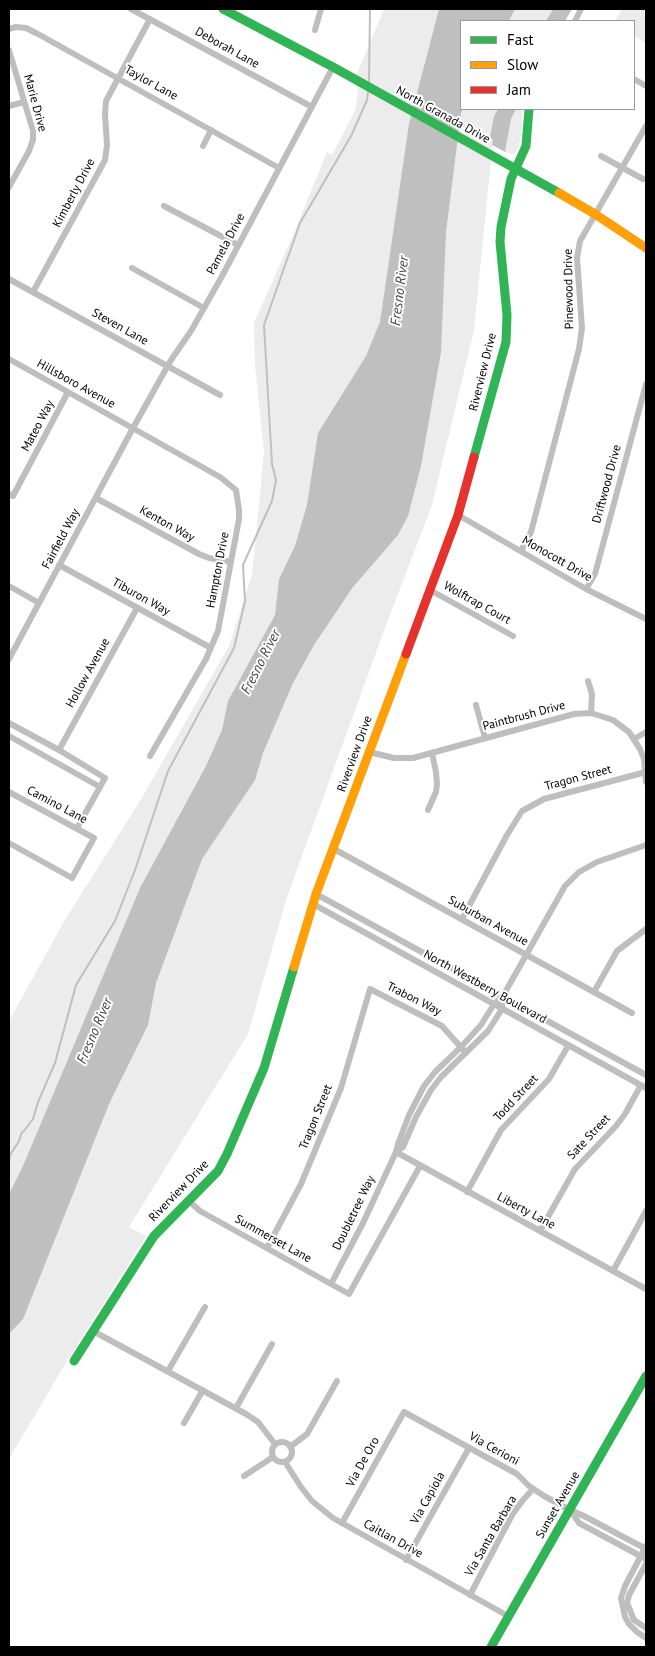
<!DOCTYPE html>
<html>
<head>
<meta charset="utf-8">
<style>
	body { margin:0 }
	#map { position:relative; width:655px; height:1656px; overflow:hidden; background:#fff; font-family:"PT Sans",sans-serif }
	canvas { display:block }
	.frame { position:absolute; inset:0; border:10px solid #000; pointer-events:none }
	.legend { position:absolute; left:460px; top:20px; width:175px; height:90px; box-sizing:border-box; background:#fff; border:1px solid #999; margin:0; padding:6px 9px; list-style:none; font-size:15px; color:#000 }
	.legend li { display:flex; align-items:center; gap:10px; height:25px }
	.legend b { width:25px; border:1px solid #999 }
</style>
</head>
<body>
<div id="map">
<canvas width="655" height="1656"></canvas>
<div class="frame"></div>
<ul class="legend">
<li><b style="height:6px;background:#30b455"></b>Fast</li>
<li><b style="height:6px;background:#ff9f0a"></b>Slow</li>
<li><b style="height:6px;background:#e5322d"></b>Jam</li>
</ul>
</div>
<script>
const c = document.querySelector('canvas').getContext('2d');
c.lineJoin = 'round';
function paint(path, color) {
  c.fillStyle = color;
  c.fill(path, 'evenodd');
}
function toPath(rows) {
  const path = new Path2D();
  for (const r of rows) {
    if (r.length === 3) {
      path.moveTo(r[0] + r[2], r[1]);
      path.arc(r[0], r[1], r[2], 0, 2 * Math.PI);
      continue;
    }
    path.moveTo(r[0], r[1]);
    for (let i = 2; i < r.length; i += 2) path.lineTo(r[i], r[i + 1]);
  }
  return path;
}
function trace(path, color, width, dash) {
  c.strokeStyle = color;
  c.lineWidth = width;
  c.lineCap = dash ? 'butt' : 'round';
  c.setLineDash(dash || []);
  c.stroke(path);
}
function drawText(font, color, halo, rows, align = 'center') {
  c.font = font + ' "PT Sans",sans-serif';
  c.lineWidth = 4;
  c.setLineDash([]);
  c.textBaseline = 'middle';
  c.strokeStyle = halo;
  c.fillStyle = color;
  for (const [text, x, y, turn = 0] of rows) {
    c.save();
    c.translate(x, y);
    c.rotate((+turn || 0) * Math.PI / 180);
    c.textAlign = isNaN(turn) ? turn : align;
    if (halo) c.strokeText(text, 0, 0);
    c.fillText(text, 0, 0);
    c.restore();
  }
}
paint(toPath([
	[384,9,553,9,546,21,461,21,461,109,498,109,494,116,493,140,474,330,432,505,385,628,286,900,248,1034,129,1227,146,1236,67,1361,9,1459,9,1021,66,918,140,801,229,646,252,575,260,495,264,450,255,366,254,323,293,235,327,152,332,155,355,111,358,92,356,76],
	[622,9,646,9,646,43,634,36,634,21,615,21],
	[516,109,522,109,522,130,518,149,515,153,512,154,505,152,511,119]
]), '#ececec');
paint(toPath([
	[439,9,515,9,509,21,461,21,461,109,463,109,461,113,446,232,441,352,421,466,408,516,398,535,353,587,314,645,293,683,263,753,255,780,202,859,156,983,148,1025,109,1104,23,1319,9,1334,9,1194,23,1166,140,888,206,766,222,730,228,701,275,615,279,579,295,546,307,505,318,433,366,356,380,322,409,124],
	[553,9,572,9,565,21,546,21],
	[498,109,516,109,511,119,505,152,492,145,493,140,490,137,494,116]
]), '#bfbfbf');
trace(toPath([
	[369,81,370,9],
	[9,1162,10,1155,19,1141,22,1132,24,1131,33,1119,38,1102,55,1063,76,985,115,921,135,870,168,771,234,648,245,601,243,565,272,501,276,480,272,464,264,325,300,223,351,136,367,100,368,92]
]), '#bfbfbf', 2);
trace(toPath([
	[131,9,312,107],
	[575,21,581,9],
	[9,29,16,27,26,28,38,34,279,168],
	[315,30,321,9],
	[9,50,33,131,33,140,29,151,9,187],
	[634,79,646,86],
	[9,106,24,102],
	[203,146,211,130],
	[601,156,643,179],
	[164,206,238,245],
	[132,268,204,308],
	[9,279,220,395],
	[33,292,105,160,107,145,105,114,106,101,150,19],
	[9,359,220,477,236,490,239,510,239,519,218,631,206,659,150,756],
	[9,494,13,496,68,392],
	[96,498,199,554,209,558,231,562],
	[458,515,586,589,646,619],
	[521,551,531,532,579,349,582,328,577,258,580,241,646,126],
	[59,565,211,648],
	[9,586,39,603],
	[586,589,595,574,646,384],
	[430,590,513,636],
	[9,659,133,428,171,360,191,331,221,278,333,67],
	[588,681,592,694,591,713],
	[476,705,485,738],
	[9,723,59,750,105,778,77,828],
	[9,736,100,787],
	[634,739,646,732],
	[59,750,137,608],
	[369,752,394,758,413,758,574,714,591,713,613,720,629,732,640,749,644,759,646,782],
	[9,792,94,838,72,878,9,843],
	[428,810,436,792,437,784,436,772,432,753],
	[334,849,632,1013],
	[316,894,646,1075],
	[313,904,646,1088],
	[462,919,507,835,522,811,544,799,646,772],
	[594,992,617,951,646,929],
	[396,1152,646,1289],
	[396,1152,403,1147,416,1117,431,1090,441,1077,488,1031,502,1009,502,1005],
	[467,1192,501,1130,549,1079,568,1046],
	[189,1201,200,1211,349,1294,420,1166],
	[540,1231,575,1169,616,1126,625,1114,641,1085],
	[267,1248,301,1184,341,1088,370,989,442,1026,466,1053],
	[613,1271,646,1211],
	[331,1284,363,1223,396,1152,398,1144,409,1115,424,1086,435,1072,461,1047,481,1025,494,1004,503,996,565,886,579,872,597,862,646,845],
	[93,1331,246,1414,258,1422,275,1444],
	[168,1371,205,1307],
	[236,1408,272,1344],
	[184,1423,203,1390],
	[282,1452,10],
	[290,1447,307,1434,337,1381],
	[285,1462,301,1487,312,1501,333,1518,508,1616],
	[244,1476,273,1457],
	[571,1511,579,1523,646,1559],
	[342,1523,404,1412,517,1474,529,1486,544,1496,570,1510,584,1516,646,1549],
	[646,1546,625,1586,621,1598,625,1617,629,1624,637,1632,646,1638],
	[406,1560,469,1448],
	[646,1564,629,1595,627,1603,634,1620,646,1628],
	[470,1595,512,1515,523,1500,533,1489]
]), '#bebebe', 6);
trace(toPath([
	[223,9,333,67,559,193],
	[474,457,506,342,507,315,500,242,501,227,511,179,526,146,529,109],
	[74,1361,154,1236,218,1171,227,1154,264,1068,294,967],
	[491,1647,646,1376]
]), '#30b455', 9);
trace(toPath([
	[559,193,595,214,646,248],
	[294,967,316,894,406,654]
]), '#ff9f0a', 9);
trace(toPath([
	[406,654,458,515,474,457]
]), '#e5322d', 9);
drawText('12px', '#000', '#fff', [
	["Deborah Lane",227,48,29],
	["Taylor Lane",151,83,29],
	["Marie Drive",35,103,75],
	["North Granada Drive",443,115,29],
	["Kimberly Drive",74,193,-62],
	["Pamela Drive",226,244,-62],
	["Pinewood Drive",569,289,-91],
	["Steven Lane",120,327,29],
	["Riverview Drive",483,372,-76],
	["Hillsboro Avenue",76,384,29],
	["Mateo Way",38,426,-62],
	["Driftwood Drive",607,484,-75],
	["Kenton Way",167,524,29],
	["Fairfield Way",61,539,-62],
	["Monocott Drive",557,559,30],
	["Hampton Drive",218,570,-79],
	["Tiburon Way",141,597,29],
	["Wolftrap Court",477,603,29],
	["Hollow Avenue",88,673,-61],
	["Paintbrush Drive",524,716,-15],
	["Riverview Drive",355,754,-70],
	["Tragon Street",578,778,-15],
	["Camino Lane",57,805,28],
	["Suburban Avenue",488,921,29],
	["North Westberry Boulevard",485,987,29],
	["Trabon Way",414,999,27],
	["Todd Street",516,1098,-47],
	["Tragon Street",316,1117,-68],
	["Sate Street",589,1137,-47],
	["Riverview Drive",179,1191,-46],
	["Liberty Lane",526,1211,28],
	["Doubletree Way",354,1213,-64],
	["Summerset Lane",273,1239,29],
	["Via Cerioni",494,1449,29],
	["Via De Oro",363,1462,-61],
	["Via Capiola",428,1498,-61],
	["Sunset Avenue",558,1505,-60],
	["Via Santa Barbara",491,1536,-60],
	["Caitlan Drive",393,1539,29]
]);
drawText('italic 14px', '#444', '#fff', [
	["Fresno River",400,291,-83],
	["Fresno River",261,662,-63],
	["Fresno River",95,1031,-67]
]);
</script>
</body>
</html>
